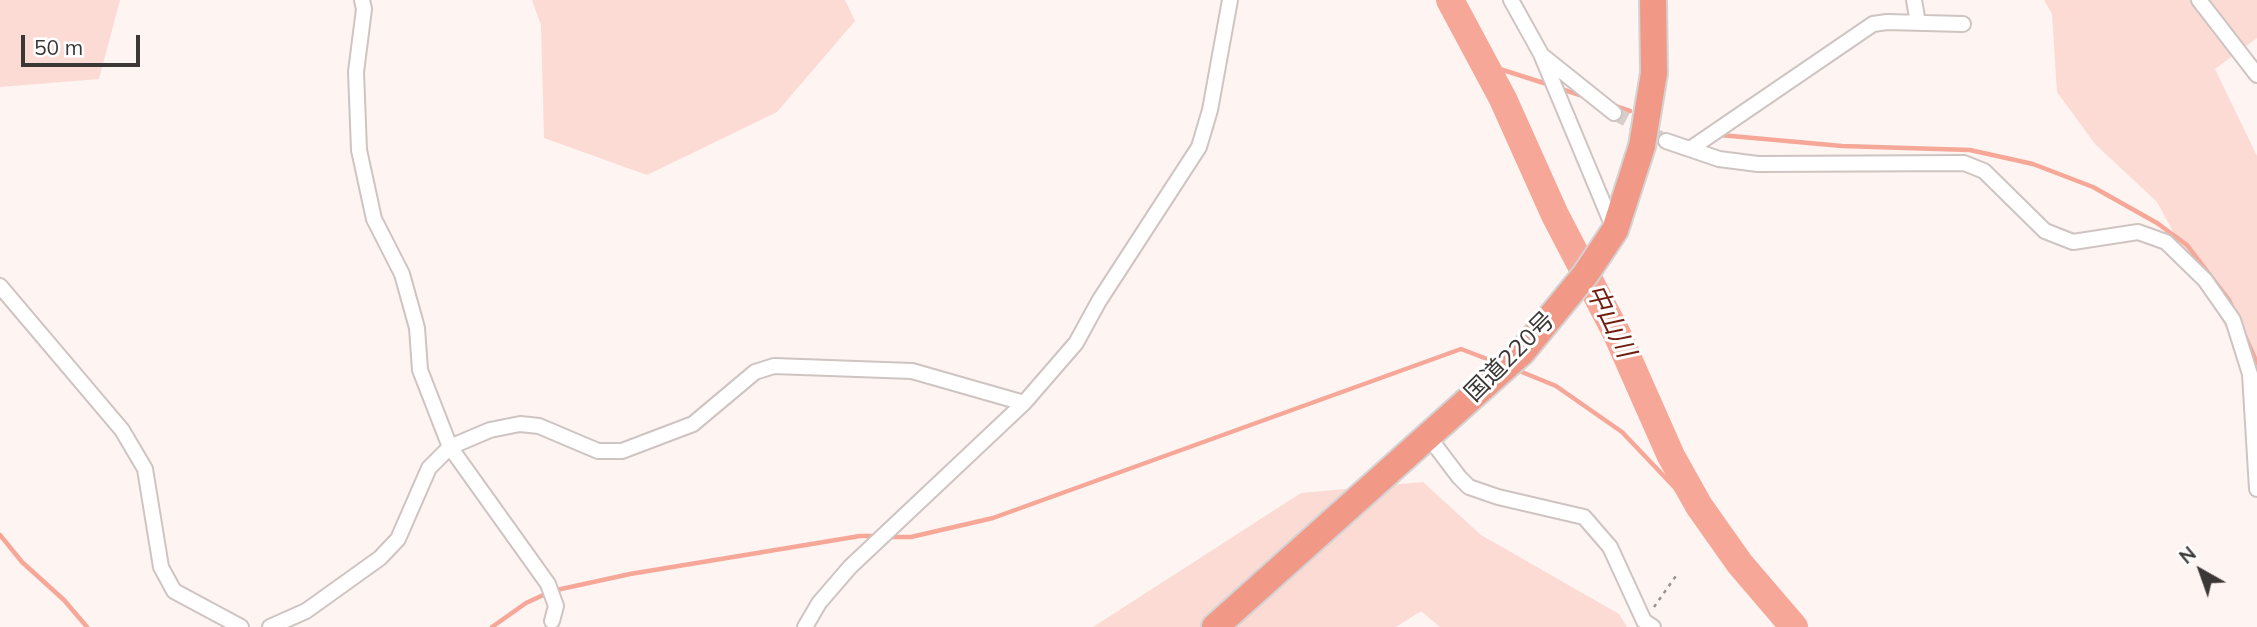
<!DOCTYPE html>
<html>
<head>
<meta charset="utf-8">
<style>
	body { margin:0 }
	#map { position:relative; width:2257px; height:627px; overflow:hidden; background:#fef4f2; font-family:Mulish,sans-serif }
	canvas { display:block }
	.north { position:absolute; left:2166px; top:536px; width:70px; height:70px; -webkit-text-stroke:5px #fff; paint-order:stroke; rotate:320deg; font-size:19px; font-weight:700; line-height:28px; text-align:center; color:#3b3736 }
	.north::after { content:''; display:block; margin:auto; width:24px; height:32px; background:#3b3736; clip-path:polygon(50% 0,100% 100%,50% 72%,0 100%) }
	.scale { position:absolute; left:21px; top:35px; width:119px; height:32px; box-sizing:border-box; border:4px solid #3b3736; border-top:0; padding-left:9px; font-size:21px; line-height:24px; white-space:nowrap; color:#3b3736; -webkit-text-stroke:5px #fff; paint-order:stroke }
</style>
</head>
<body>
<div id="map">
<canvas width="2257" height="627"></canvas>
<div class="north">N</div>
<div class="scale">50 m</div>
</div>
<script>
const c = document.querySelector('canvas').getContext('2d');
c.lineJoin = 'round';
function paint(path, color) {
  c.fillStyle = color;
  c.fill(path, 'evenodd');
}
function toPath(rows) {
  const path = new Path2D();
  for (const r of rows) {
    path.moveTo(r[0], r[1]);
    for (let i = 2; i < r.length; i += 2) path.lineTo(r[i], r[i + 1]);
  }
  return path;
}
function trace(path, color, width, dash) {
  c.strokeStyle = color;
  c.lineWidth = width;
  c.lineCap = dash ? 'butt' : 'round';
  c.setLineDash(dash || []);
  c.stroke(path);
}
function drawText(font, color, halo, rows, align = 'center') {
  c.font = font + ' Mulish,"Noto Sans JP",sans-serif';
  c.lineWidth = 6;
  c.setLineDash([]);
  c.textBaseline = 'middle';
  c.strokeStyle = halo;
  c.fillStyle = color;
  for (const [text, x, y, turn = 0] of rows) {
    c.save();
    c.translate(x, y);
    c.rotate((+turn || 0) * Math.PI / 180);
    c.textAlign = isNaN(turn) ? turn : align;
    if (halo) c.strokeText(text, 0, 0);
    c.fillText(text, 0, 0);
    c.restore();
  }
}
paint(toPath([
	[0,0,120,0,99,79,0,87],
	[532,0,845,0,855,21,777,112,647,175,544,138,541,25],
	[2044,0,2257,0,2257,38,2215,69,2257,156,2257,385,2157,202,2095,144,2057,92,2052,14],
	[1423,482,1481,535,1619,614,1627,627,1440,627,1421,611,1396,627,1093,627,1301,493]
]), '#fbdbd4');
trace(toPath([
	[1484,64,1550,85],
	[1558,88,1583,96],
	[1615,106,1630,111],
	[1720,135,1842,146,1970,150,2033,164,2093,187,2157,223,2187,245,2229,300,2233,309],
	[2245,336,2257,363],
	[1517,370,1556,386,1622,432,1680,493,1699,506],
	[0,535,22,562,64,600,87,627],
	[887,537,911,537,993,518,1461,349,1495,362],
	[492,627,526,603,552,591,630,574,860,536,875,536]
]), '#f6a798', 4.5);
trace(toPath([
	[1450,0,1503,99,1555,215,1617,334,1671,456,1699,506,1740,564,1794,627]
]), '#f6a798', 28);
trace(toPath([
	[1614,113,1666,141]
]), '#d7cecc', 14, [14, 7]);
const street = toPath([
	[362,0,364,9,356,72,359,150,374,219,402,274,417,328,420,370,450,447,548,584,556,606,552,621],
	[1511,0,1541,54,1614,229],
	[1914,0,1918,23],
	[2199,0,2257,75],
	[1544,57,1614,113],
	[1666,141,1719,159,1758,164,1964,163,1984,171,2045,231,2073,242,2138,232,2166,242,2205,280,2233,320,2250,374,2257,489],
	[1690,149,1873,24,1887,22,1963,24],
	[0,286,122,430,145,469,161,567,174,591,241,627],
	[1428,436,1459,477,1469,487,1498,497,1584,517,1610,547,1644,621,1653,627],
	[270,627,306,611,380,558,398,539,429,468,450,447,490,430,520,424,539,426,598,451,622,451,693,424,755,372,774,366,912,371,1024,403],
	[805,627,819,603,850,567,1024,403,1076,343,1099,301,1199,147,1210,110,1230,0]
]);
const highway = toPath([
	[1215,627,1522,352,1585,275,1615,230,1642,146,1654,73,1653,0]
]);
trace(street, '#cec4c2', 18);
trace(highway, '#d4d3d3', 30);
trace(toPath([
	[1654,607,1678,573]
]), '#999291', 2.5, [3.5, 5]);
trace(street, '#fff', 14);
trace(highway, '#f29887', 26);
drawText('24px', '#3b3736', '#fff', [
	["国道220号",1510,357,-45]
]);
drawText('italic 26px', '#711c0f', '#fff', [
	["中山川",1610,321,64]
]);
</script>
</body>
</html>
